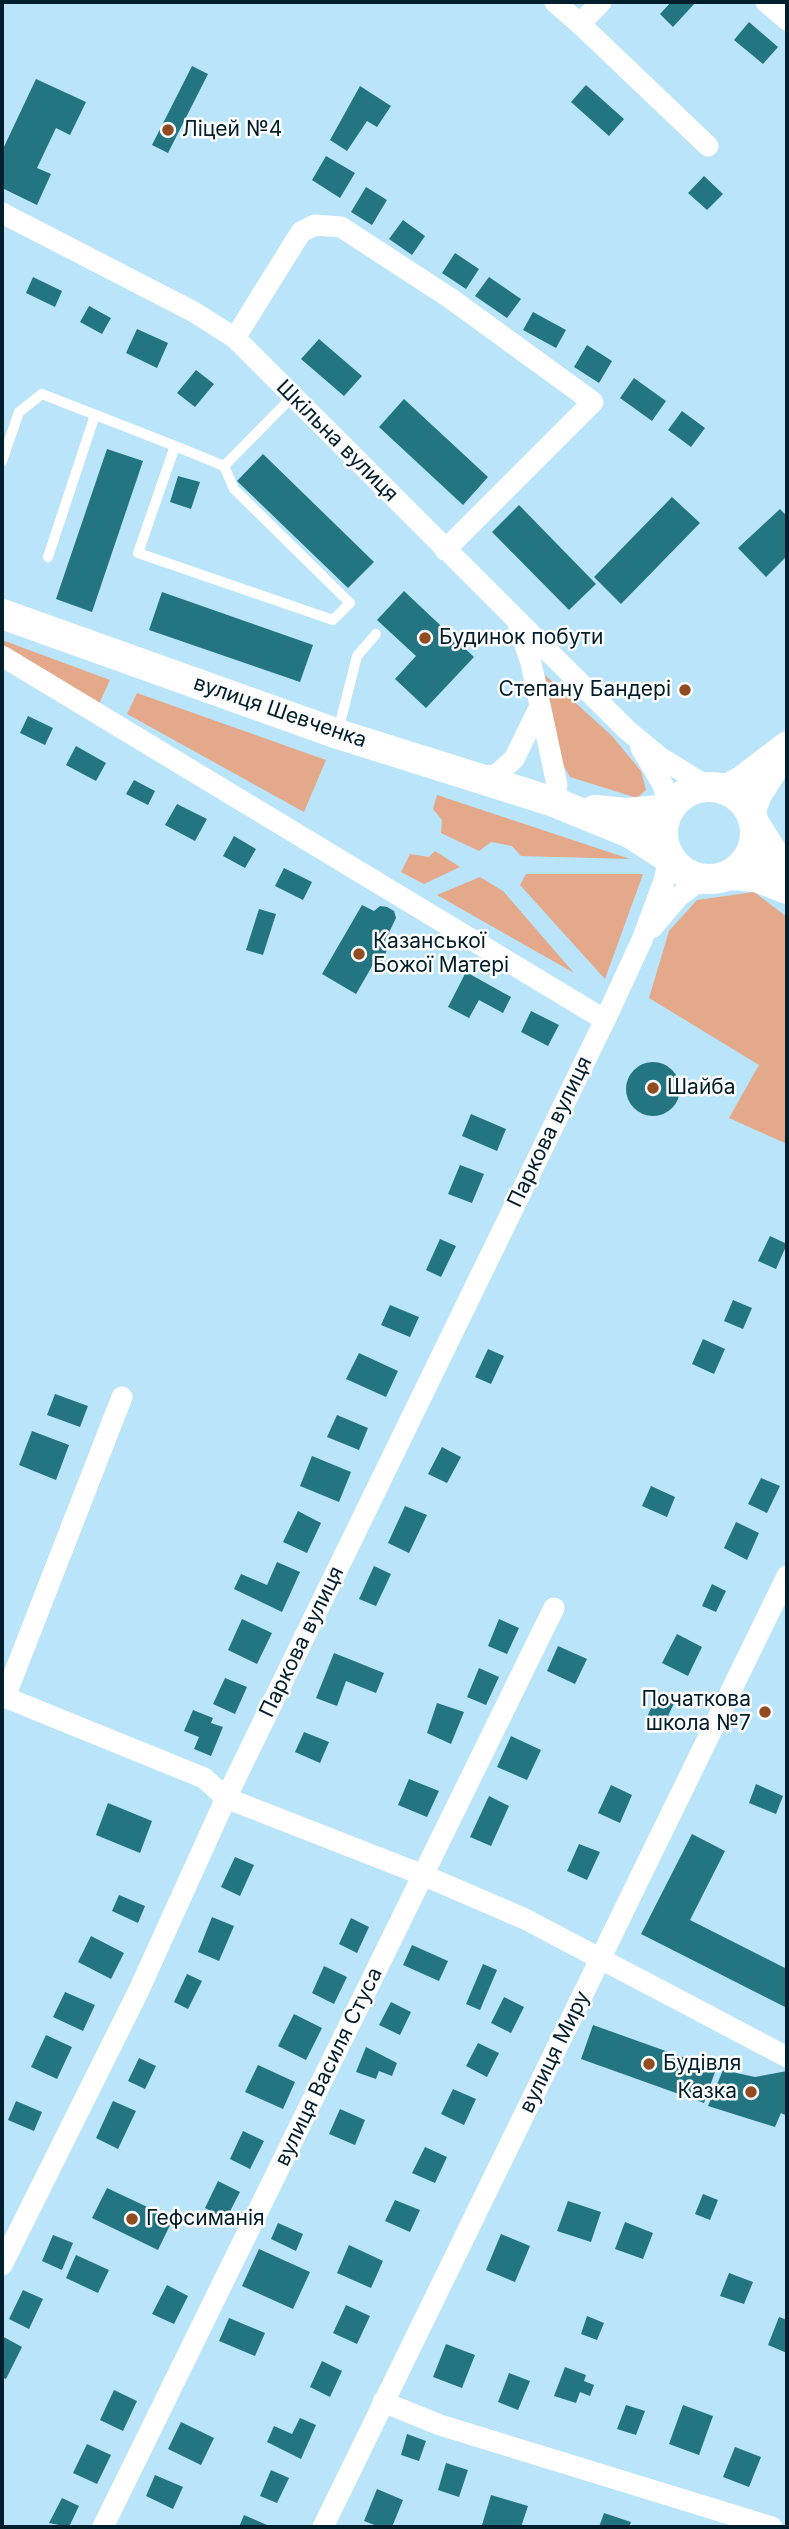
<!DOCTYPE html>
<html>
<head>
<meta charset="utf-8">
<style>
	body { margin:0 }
	#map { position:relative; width:789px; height:2529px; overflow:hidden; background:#bae4f9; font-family:Inter,sans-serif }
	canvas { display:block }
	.frame { position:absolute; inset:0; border:4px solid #001e2b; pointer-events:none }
</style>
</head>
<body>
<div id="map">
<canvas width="789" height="2529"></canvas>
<div class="frame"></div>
</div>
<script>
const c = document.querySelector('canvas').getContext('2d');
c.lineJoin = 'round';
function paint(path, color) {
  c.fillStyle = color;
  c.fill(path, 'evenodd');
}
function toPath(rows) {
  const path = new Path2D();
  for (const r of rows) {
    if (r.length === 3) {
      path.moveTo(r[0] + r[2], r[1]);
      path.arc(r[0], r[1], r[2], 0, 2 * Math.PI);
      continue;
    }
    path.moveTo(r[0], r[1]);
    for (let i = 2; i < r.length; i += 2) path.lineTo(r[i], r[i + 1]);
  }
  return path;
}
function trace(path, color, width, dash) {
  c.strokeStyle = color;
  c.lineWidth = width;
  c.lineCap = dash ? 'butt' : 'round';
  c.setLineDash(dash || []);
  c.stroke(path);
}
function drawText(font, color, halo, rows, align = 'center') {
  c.font = font + ' Inter,sans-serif';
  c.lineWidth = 5;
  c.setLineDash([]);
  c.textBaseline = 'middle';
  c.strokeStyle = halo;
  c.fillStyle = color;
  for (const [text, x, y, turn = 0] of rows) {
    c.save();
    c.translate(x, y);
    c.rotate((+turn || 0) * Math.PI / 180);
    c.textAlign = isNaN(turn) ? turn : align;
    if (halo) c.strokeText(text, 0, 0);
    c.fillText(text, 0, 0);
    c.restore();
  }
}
paint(toPath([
	[2,640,110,680,99,704,2,647],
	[545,675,612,736,641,771,646,790,637,798,570,777,558,756],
	[137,693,326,760,304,812,127,714],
	[437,795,630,859,521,856,512,846,491,842,479,851,441,833,442,820,433,809],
	[435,851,460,867,424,884,401,872,410,854,429,857],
	[526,874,643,874,605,979,520,885],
	[480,877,503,891,574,973,437,895],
	[754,892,787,917,787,1144,729,1118,759,1065,649,998,669,931,697,900]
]), '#e4a98a');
paint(toPath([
	[671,2,696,2,673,27,660,14],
	[749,22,778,47,763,64,734,40],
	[192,66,208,74,168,153,152,145],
	[36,79,86,102,70,135,56,128,37,168,51,174,37,205,2,188,2,151],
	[586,85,624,119,609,136,571,102],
	[360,86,391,106,377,127,367,121,347,151,330,140],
	[326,156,355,173,340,198,312,180],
	[704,176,723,194,707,210,688,193],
	[366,187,387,200,372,225,351,212],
	[403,220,425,236,412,255,389,239],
	[455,253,479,269,466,289,442,273],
	[33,277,62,291,55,307,26,293],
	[489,277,521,299,507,318,475,296],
	[89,306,111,318,102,334,80,322],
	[533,312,566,330,556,348,523,330],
	[137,329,168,343,157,368,126,353],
	[319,339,362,376,344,396,301,359],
	[587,345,612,361,599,383,574,367],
	[196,370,214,384,195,407,177,393],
	[634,378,666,401,652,421,620,398],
	[404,399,488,477,463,505,379,427],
	[682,411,705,428,691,447,668,430],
	[107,449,143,461,92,612,56,599],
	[263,454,374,562,348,588,237,481],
	[178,476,200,482,191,509,170,502],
	[672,497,700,523,621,604,594,577],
	[519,505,596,584,569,610,492,532],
	[780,509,787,516,787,556,766,577,738,548],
	[404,591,474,657,426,708,395,679,416,656,377,620],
	[162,592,313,645,300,682,149,630],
	[28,716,53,728,45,745,20,733],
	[76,746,106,763,96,781,66,765],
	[134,780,155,791,148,805,126,794],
	[177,804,207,819,195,841,165,825],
	[234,836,256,849,245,868,223,856],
	[284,868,312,882,303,900,275,886],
	[362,905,374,911,380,906,387,907,394,911,396,918,383,945,388,948,381,963,375,961,356,994,322,974],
	[259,909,276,914,263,955,246,950],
	[466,972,511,997,503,1013,479,1000,469,1018,448,1007],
	[531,1011,559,1025,548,1046,521,1032],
	[653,1089,27],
	[471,1114,506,1129,497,1151,462,1136],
	[460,1165,484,1174,472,1203,448,1194],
	[770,1236,787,1244,776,1269,758,1261],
	[440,1239,456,1246,441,1277,426,1270],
	[733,1300,752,1308,743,1329,724,1321],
	[390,1305,419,1317,410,1337,381,1325],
	[703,1339,725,1349,714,1374,692,1364],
	[488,1349,504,1356,491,1384,475,1377],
	[359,1353,398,1371,386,1397,346,1379],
	[55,1394,88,1406,80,1427,47,1415],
	[337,1415,368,1428,359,1450,327,1437],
	[32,1431,69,1445,56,1480,19,1465],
	[442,1447,461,1457,447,1483,428,1474],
	[312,1456,351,1472,339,1502,300,1486],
	[761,1478,780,1486,767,1513,748,1504],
	[651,1486,675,1497,667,1517,642,1506],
	[405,1506,427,1515,409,1553,388,1543],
	[298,1511,321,1523,307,1553,283,1542],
	[736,1522,759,1533,747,1560,724,1548],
	[277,1562,300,1572,282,1612,234,1589,241,1574,267,1585],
	[374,1566,391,1574,376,1606,359,1599],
	[712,1584,726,1591,716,1612,702,1606],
	[242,1619,272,1633,257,1664,228,1650],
	[499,1619,519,1628,507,1654,488,1646],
	[677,1634,702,1647,688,1676,662,1663],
	[558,1646,587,1659,575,1684,547,1671],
	[334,1653,384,1673,376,1693,346,1681,337,1706,316,1698],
	[479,1668,499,1677,486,1705,467,1697],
	[225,1678,247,1687,235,1714,213,1704],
	[658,1693,675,1701,663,1727,646,1719],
	[437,1703,464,1712,451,1744,427,1733],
	[193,1710,213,1718,211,1723,223,1727,211,1756,194,1749,199,1737,184,1731],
	[304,1732,329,1742,320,1763,295,1752],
	[511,1736,541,1750,527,1780,497,1767],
	[409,1779,439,1791,427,1817,398,1805],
	[756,1784,783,1796,776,1814,749,1803],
	[611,1785,632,1795,620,1823,598,1813],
	[489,1796,509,1806,491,1846,470,1837],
	[108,1803,152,1821,140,1853,96,1835],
	[692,1834,725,1851,690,1920,787,1969,787,2008,641,1934],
	[579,1844,600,1852,587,1880,567,1871],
	[235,1857,254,1865,240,1896,221,1887],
	[119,1895,145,1906,138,1923,112,1911],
	[212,1917,234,1926,219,1961,198,1952],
	[351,1918,369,1927,357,1953,339,1944],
	[91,1936,124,1953,111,1979,78,1962],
	[412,1945,448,1961,439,1981,403,1965],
	[483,1964,497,1970,480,2010,466,2004],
	[324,1966,347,1977,334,2004,312,1993],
	[187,1974,202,1981,188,2009,174,2002],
	[65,1992,95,2005,83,2031,53,2017],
	[504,1997,524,2007,511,2033,491,2023],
	[391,2002,411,2012,400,2035,379,2025],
	[294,2014,322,2028,306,2060,278,2046],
	[593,2025,716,2069,704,2103,581,2059],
	[46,2035,72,2047,57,2079,31,2067],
	[478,2043,499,2053,487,2077,466,2066],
	[366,2047,397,2063,392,2076,379,2071,376,2079,356,2072],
	[139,2058,156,2066,145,2089,128,2081],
	[258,2065,295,2082,283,2109,245,2092],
	[723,2070,755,2077,787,2071,787,2116,781,2113,775,2127,708,2106],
	[453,2089,476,2099,464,2125,441,2114],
	[16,2101,42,2112,34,2131,8,2120],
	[113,2101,136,2111,118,2149,96,2138],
	[340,2109,365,2120,355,2145,329,2134],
	[243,2131,264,2141,250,2169,230,2159],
	[425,2147,447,2157,435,2183,412,2173],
	[218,2181,240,2192,226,2219,205,2208],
	[107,2188,173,2219,158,2250,92,2218],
	[703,2194,718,2200,710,2220,695,2214],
	[395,2200,420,2210,410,2232,385,2221],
	[568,2201,601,2212,591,2242,557,2231],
	[625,2222,653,2233,643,2259,615,2249],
	[278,2223,303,2234,296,2251,271,2239],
	[501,2234,530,2246,515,2282,486,2270],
	[53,2235,73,2243,62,2270,42,2261],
	[349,2245,383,2261,371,2288,337,2273],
	[259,2249,310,2272,293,2309,242,2286],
	[76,2255,109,2270,98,2293,66,2278],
	[729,2273,753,2282,744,2304,720,2296],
	[167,2285,188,2296,174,2324,152,2314],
	[23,2290,43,2299,29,2329,9,2319],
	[346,2305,370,2316,357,2344,333,2333],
	[587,2316,604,2323,597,2340,581,2334],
	[779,2317,787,2320,787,2353,768,2345],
	[229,2318,265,2333,255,2356,219,2341],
	[2,2336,22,2347,6,2379,2,2377],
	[446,2344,475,2355,462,2388,433,2377],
	[322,2361,342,2371,330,2397,310,2387],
	[565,2367,586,2375,584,2381,594,2385,590,2396,580,2392,576,2403,554,2396],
	[509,2373,530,2381,518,2410,498,2402],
	[114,2390,137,2401,123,2431,100,2420],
	[626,2405,645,2411,636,2435,617,2429],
	[683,2405,713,2416,699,2455,669,2444],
	[300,2418,316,2425,301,2459,267,2442,274,2426,292,2434],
	[181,2422,214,2438,201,2465,168,2449],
	[407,2434,426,2441,419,2461,401,2455],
	[87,2444,111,2455,97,2484,73,2473],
	[735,2447,761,2457,749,2487,723,2477],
	[446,2463,468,2470,459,2497,438,2490],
	[271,2470,289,2478,277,2503,260,2496],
	[155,2475,183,2487,173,2509,146,2496],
	[377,2489,403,2500,392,2527,380,2527,364,2521],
	[491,2495,528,2506,521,2527,482,2525],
	[62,2498,79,2506,69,2527,49,2523],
	[604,2513,631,2522,629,2527,599,2527],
	[244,2515,267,2525,266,2527,239,2527]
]), '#237582');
trace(toPath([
	[2,461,19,412,42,394,175,446,138,553,333,620,350,603,234,489,224,466,175,446],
	[224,466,293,396],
	[48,557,95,415],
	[338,731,357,656,376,634]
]), '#fff', 10);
trace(toPath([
	[555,2,580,24,601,2],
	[766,2,787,20],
	[580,24,708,146],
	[2,213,194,312,235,338,627,730,661,758,708,787],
	[235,338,301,232,315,225,341,227,450,298,593,402,445,550],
	[519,627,531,663,552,761,557,785,554,802],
	[2,656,605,1020,642,940,664,881,669,858],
	[641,748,663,785,670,809],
	[475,776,496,775,514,759,540,706],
	[652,928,679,896,694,885,710,880],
	[2,1696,204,1778,226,1798,423,1875,525,1919,787,2057],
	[5,1697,122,1397],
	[2,2265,139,1990,226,1798,605,1020],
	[383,2402,440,2425,772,2527],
	[103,2527,554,1608],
	[323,2527,787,1576]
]), '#fff', 21);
trace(toPath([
	[708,787,729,786,741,779,787,744],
	[754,823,754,807,760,793,782,759]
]), '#fff', 26);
trace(toPath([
	[2,614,338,734,554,802,630,833,669,858],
	[709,833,46],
	[595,810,626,813,670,809],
	[754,823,773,853,787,867],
	[730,875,756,877,787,889]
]), '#fff', 30);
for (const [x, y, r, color] of [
	[168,130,7,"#914c22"],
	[425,638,7,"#914c22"],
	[685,690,7,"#914c22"],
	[359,954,7,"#914c22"],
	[653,1088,7,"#914c22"],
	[765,1712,7,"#914c22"],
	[649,2064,7,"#914c22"],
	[751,2092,7,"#914c22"],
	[132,2219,7,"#914c22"]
]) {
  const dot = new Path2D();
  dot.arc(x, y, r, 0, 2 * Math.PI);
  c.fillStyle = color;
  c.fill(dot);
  trace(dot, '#fefefe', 2.5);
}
drawText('21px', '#001e2b', '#fefefe', [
	["Ліцей №4",182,130],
	["Будинок побути",439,638],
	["Степану Бандері",671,690,"right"],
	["Казанської",373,942],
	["Божої Матері",373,966],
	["Шайба",667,1088],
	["Початкова",751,1700,"right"],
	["школа №7",751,1724,"right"],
	["Будівля",663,2064],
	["Казка",737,2092,"right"],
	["Гефсиманія",146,2219]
], 'left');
drawText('21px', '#001e2b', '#fefefe', [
	["Шкільна вулиця",337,441,45],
	["вулиця Шевченка",280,712,19],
	["Паркова вулиця",550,1132,-64],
	["Паркова вулиця",302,1642,-64],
	["вулиця Миру",555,2052,-64],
	["вулиця Василя Стуса",329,2067,-64]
]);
</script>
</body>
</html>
